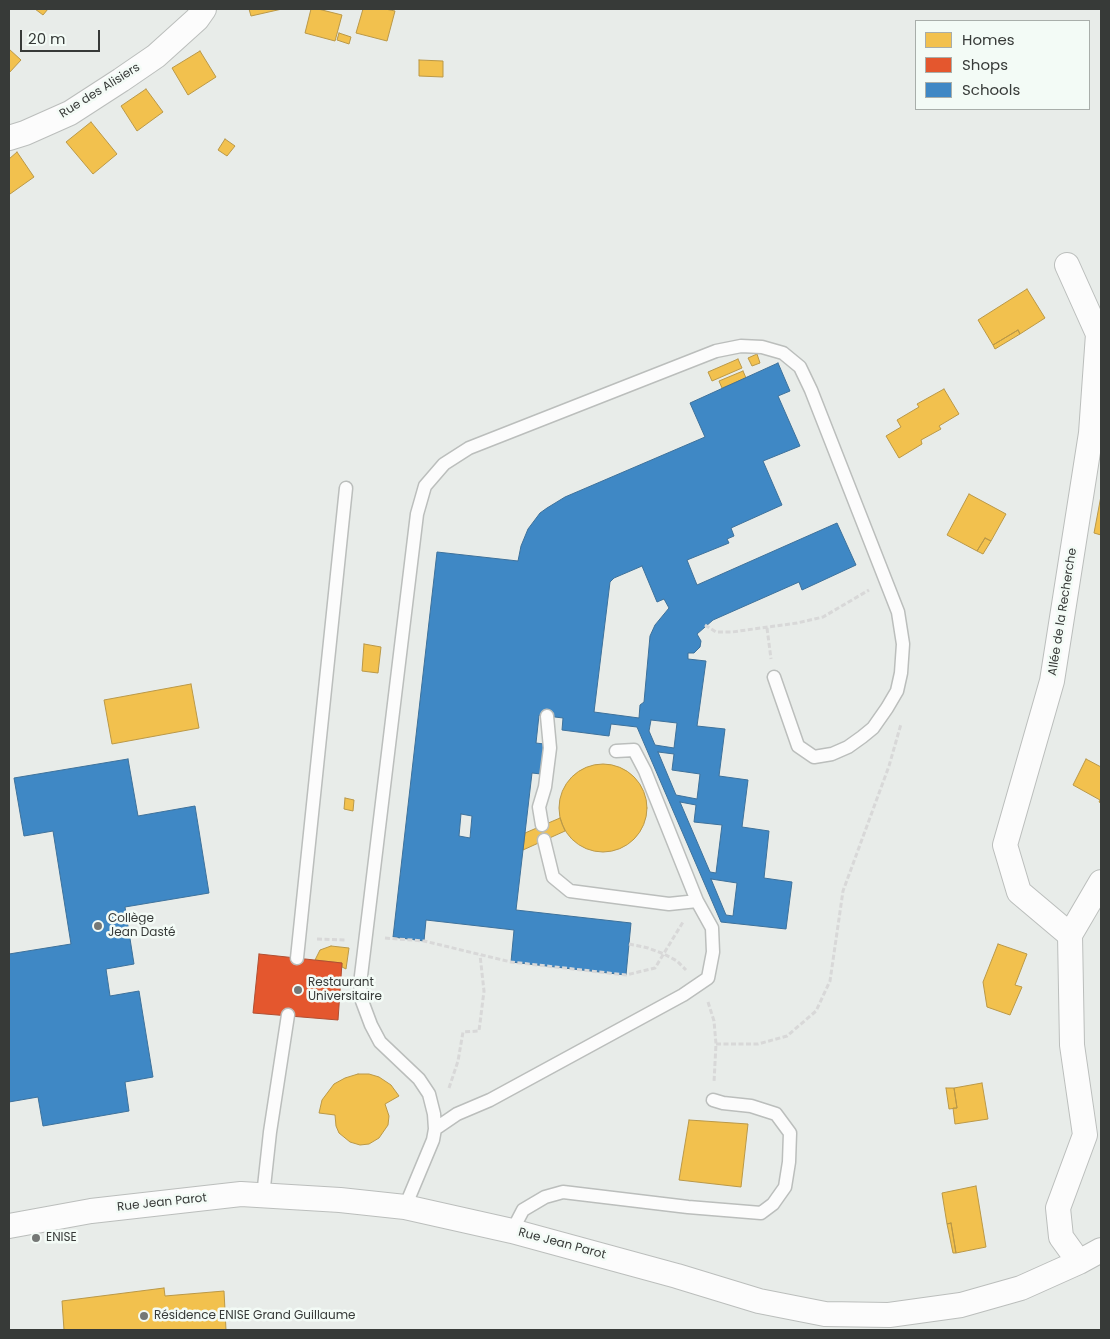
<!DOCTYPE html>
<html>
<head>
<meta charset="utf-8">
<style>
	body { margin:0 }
	#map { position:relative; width:1110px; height:1339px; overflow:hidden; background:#e8ece9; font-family:Poppins,sans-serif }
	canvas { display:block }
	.frame { position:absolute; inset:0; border:10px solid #373a38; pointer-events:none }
	.legend { position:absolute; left:915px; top:20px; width:175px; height:90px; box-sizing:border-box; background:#f3fbf6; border:1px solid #a8aeaa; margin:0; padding:6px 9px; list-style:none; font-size:15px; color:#373a38 }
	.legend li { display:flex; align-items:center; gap:10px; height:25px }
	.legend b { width:25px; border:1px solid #a8aeaa }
	.scale { position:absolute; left:20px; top:30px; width:80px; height:22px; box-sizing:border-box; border:2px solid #373a38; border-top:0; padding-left:6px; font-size:15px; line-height:18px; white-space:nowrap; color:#373a38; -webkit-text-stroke:4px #f3fbf6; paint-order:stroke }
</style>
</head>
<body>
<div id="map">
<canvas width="1110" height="1339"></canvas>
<div class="frame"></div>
<ul class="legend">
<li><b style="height:14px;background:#f2c14e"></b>Homes</li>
<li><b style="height:14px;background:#e4572e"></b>Shops</li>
<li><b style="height:14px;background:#3f88c5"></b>Schools</li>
</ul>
<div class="scale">20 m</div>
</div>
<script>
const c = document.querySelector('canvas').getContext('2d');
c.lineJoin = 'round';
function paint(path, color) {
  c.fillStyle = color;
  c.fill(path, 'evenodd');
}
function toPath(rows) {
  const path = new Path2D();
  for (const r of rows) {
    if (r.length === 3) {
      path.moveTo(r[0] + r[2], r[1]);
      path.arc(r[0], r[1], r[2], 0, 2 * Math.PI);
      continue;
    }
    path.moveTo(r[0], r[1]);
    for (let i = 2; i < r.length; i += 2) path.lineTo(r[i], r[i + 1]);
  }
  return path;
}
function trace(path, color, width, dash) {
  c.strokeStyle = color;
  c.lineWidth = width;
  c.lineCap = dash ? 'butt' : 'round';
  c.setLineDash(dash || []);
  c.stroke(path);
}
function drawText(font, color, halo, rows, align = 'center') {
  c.font = font + ' Poppins,sans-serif';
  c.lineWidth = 5;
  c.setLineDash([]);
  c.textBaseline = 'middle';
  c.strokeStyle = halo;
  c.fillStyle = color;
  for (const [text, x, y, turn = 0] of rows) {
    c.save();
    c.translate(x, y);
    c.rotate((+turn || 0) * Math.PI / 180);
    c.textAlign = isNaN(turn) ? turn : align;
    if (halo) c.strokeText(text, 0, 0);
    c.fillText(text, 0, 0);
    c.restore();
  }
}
const homes = toPath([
	[35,9,48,9,43,15,35,9],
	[249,9,282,9,251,16,249,9],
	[311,9,318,9,342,15,335,41,305,33,311,9],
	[363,9,385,9,395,11,387,41,356,33,363,9],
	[339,33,351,37,349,44,337,40,339,33],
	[9,49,21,60,9,73,9,49],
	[200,51,216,77,188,95,172,68,200,51],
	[419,60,443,61,443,77,419,76,419,60],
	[146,89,163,112,137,131,121,106,146,89],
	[91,122,117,154,93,174,66,142,91,122],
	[225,139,235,146,227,156,218,150,225,139],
	[17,152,34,177,10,194,9,192,9,159,17,152],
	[1027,289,1045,318,1020,334,1018,330,993,345,978,320,1027,289],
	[1018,330,1020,334,995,349,993,345,1018,330],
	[757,354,760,363,752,366,748,358,757,354],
	[738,359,742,368,712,381,708,372,738,359],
	[743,371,746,378,722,388,719,381,743,371],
	[944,389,959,414,939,426,941,429,921,440,922,444,899,458,886,436,901,427,897,420,919,407,917,404,944,389],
	[969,494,1006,514,991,541,985,538,977,551,947,535,969,494],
	[1101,496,1101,535,1094,533,1101,496],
	[985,538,991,541,983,554,977,551,985,538],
	[364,644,381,647,378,673,362,671,364,644],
	[191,684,199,728,112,744,104,700,191,684],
	[1086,759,1101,767,1101,803,1099,802,1100,800,1073,785,1086,759],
	[603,808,44],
	[345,798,354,800,353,811,344,809,345,798],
	[560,818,565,831,523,850,525,833,560,818],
	[998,944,1027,954,1015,985,1022,987,1010,1015,987,1007,983,982,998,944],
	[331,946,349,948,346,969,342,967,342,963,315,960,320,950,331,946],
	[358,1074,369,1074,379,1077,391,1085,399,1096,385,1104,389,1116,388,1125,379,1138,369,1144,360,1145,350,1142,339,1133,336,1126,335,1115,319,1113,322,1100,334,1084,345,1078,358,1074],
	[982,1083,988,1119,955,1124,953,1108,957,1108,954,1088,982,1083],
	[946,1088,954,1088,957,1108,949,1109,946,1088],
	[689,1120,748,1124,741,1187,679,1180,689,1120],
	[976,1186,986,1247,956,1253,951,1223,947,1224,942,1193,976,1186],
	[951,1223,956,1253,953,1253,947,1224,951,1223],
	[164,1288,165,1296,224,1291,226,1330,64,1330,62,1301,164,1288]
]);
paint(homes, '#f2c14e');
trace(homes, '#ba9847', 1);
const shops = toPath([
	[259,954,342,963,338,1020,253,1013,259,954]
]);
paint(shops, '#e4572e');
trace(shops, '#b04e31', 1);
const schools = toPath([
	[778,363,790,391,778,396,800,446,763,461,782,505,731,528,734,536,727,539,729,543,687,560,697,585,837,523,856,565,802,590,799,582,713,620,697,634,701,641,700,647,694,653,688,653,688,659,706,661,697,726,725,729,719,776,748,780,742,827,769,831,764,878,792,882,786,929,721,922,637,727,611,724,609,736,562,730,563,718,539,715,536,743,544,744,541,774,532,773,516,910,631,923,626,975,511,962,514,930,426,920,424,941,393,937,437,552,518,561,521,546,528,529,540,513,547,508,565,497,705,437,690,403,778,363],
	[642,566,657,602,664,599,669,608,655,625,650,636,644,702,640,705,639,718,594,712,610,582,614,578,642,566],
	[651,720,677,723,674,748,655,745,649,731,651,720],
	[658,752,674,754,672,770,700,774,697,799,676,795,658,752],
	[680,802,696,805,694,822,722,825,716,873,710,872,680,802],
	[461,814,472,816,470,838,459,836,461,814],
	[711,879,737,883,733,916,726,915,711,879],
	[128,759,138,816,195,806,209,893,125,907,134,964,106,969,110,996,139,991,153,1077,125,1082,129,1111,43,1126,38,1097,9,1102,9,954,71,944,53,831,24,836,14,778,128,759]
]);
paint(schools, '#3f88c5');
trace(schools, '#3d719b', 1);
const service = toPath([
	[542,825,539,807,545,787,550,748,547,716],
	[544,840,553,877,570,891,669,904,697,901],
	[297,958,346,488],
	[435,1129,457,1114,490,1100,683,995,708,978,713,952,712,928,697,901,645,771,634,750,616,751],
	[263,1196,270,1132,288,1015],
	[405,1207,433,1140,435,1129,434,1114,429,1094,419,1079,380,1042,371,1025,362,1001,360,984,417,514,425,486,444,464,469,448,716,351,741,346,762,347,783,353,800,367,811,390,898,612,903,644,901,673,897,691,887,708,873,728,862,737,848,747,832,754,814,757,798,746,774,677],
	[512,1231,523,1210,545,1197,563,1192,688,1207,761,1213,773,1204,785,1187,789,1162,790,1133,776,1114,751,1106,723,1103,713,1100]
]);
const minor = toPath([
	[9,138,25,133,70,113,121,80,156,56,197,19,204,9],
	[1067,265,1098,334,1091,433,1052,681,1005,845,1019,892,1070,935],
	[9,1226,91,1211,241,1194,340,1200,405,1207,512,1231,677,1276,759,1301,825,1314,889,1315,961,1305,1021,1288,1079,1262,1101,1250],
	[1079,1262,1061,1237,1058,1208,1085,1135,1072,1045,1070,935,1101,882]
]);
trace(service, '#bbbebc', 15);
trace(minor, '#bbbebc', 26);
trace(toPath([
	[705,625,716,632,732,632,797,623,823,617,869,590],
	[767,628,771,659],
	[385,938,424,941,511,962,626,975,655,968,683,922],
	[317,939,346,940],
	[629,944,648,948,664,954,677,961,686,970],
	[708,1002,714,1021,716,1044,714,1082],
	[716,1044,758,1044,787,1036,816,1011,830,981,843,891,889,766,901,724],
	[449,1088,458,1061,463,1032,479,1031,484,991,480,955]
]), '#d8d8d8', 3, [5, 2.5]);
trace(service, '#fcfcfc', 12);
trace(minor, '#fcfcfc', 24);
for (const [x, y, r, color] of [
	[98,926,5,"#757876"],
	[298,990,5,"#757876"],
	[36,1238,5,"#757876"],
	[144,1316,5,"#757876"]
]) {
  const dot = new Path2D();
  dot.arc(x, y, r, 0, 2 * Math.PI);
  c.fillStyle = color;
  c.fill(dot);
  trace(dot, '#f3fbf6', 2);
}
drawText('12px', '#373a38', '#f3fbf6', [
	["Rue des Alisiers",100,91,-32],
	["Allée de la Recherche",1063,612,-81],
	["Rue Jean Parot",162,1203,-6],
	["Rue Jean Parot",562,1244,15]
]);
drawText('12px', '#373a38', '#f3fbf6', [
	["Collège",108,919],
	["Jean Dasté",108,933],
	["Restaurant",308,983],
	["Universitaire",308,997],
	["ENISE",46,1238],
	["Résidence ENISE Grand Guillaume",154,1316]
], 'left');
</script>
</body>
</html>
